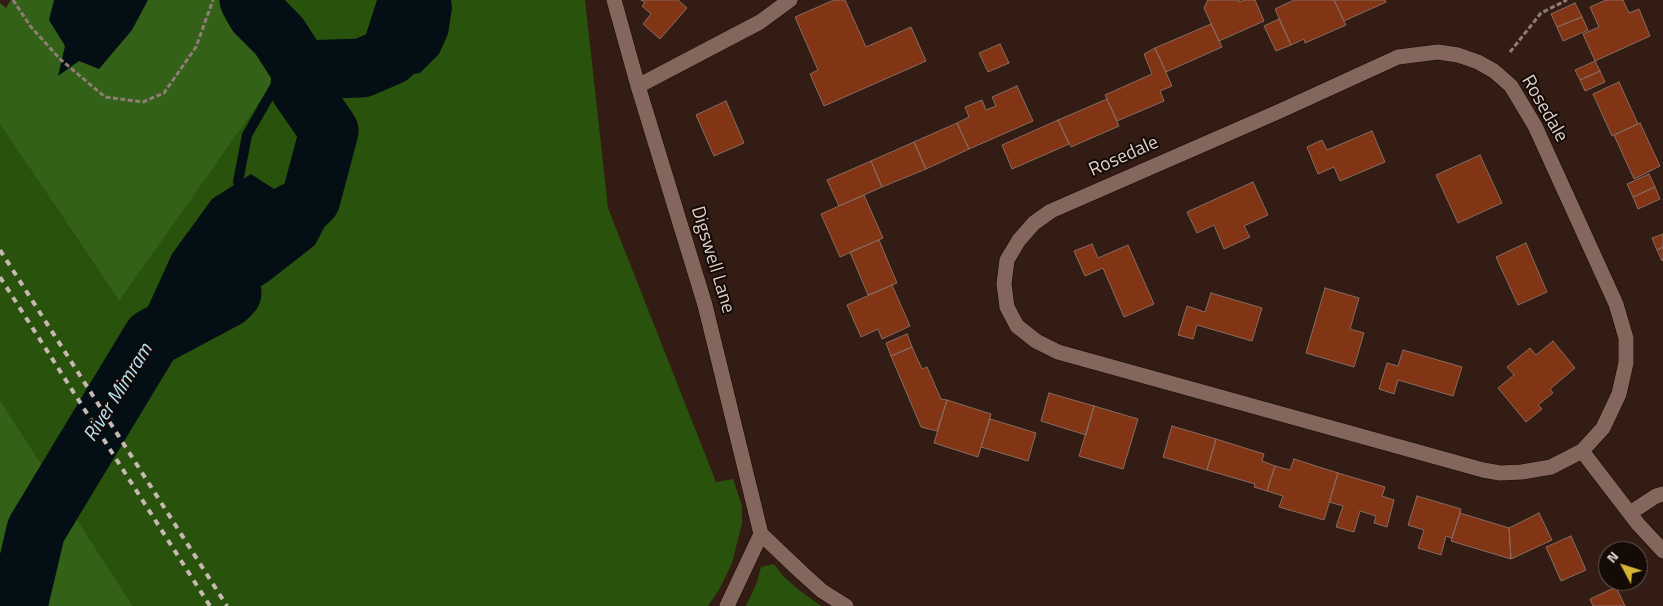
<!DOCTYPE html>
<html>
<head>
<meta charset="utf-8">
<style>
	body { margin:0 }
	#map { position:relative; width:1663px; height:606px; overflow:hidden; background:#331c14; font-family:"Titillium Web",sans-serif }
	canvas { display:block }
	.north { position:absolute; left:1598px; top:541px; width:50px; height:50px; box-sizing:border-box; background:#140a06; border:1px solid #655954; border-radius:50%; rotate:310deg; font-size:14px; font-weight:700; line-height:20px; text-align:center; color:#dfd0ca }
	.north::after { content:''; display:block; margin:auto; width:18px; height:22px; background:#d7b434; clip-path:polygon(50% 0,100% 100%,50% 72%,0 100%) }
</style>
</head>
<body>
<div id="map">
<canvas width="1663" height="606"></canvas>
<div class="north">N</div>
</div>
<script>
const c = document.querySelector('canvas').getContext('2d');
c.lineJoin = 'round';
function paint(path, color) {
  c.fillStyle = color;
  c.fill(path, 'evenodd');
}
function toPath(rows) {
  const path = new Path2D();
  for (const r of rows) {
    path.moveTo(r[0], r[1]);
    for (let i = 2; i < r.length; i += 2) path.lineTo(r[i], r[i + 1]);
  }
  return path;
}
function trace(path, color, width, dash) {
  c.strokeStyle = color;
  c.lineWidth = width;
  c.lineCap = dash ? 'butt' : 'round';
  c.setLineDash(dash || []);
  c.stroke(path);
}
function drawText(font, color, halo, rows, align = 'center') {
  c.font = font + ' "Titillium Web",sans-serif';
  c.lineWidth = 4;
  c.setLineDash([]);
  c.textBaseline = 'middle';
  c.strokeStyle = halo;
  c.fillStyle = color;
  for (const [text, x, y, turn = 0] of rows) {
    c.save();
    c.translate(x, y);
    c.rotate((+turn || 0) * Math.PI / 180);
    c.textAlign = isNaN(turn) ? turn : align;
    if (halo) c.strokeText(text, 0, 0);
    c.fillText(text, 0, 0);
    c.restore();
  }
}
paint(toPath([
	[244,0,585,0,608,208,716,482,733,479,742,506,742,523,732,563,720,588,708,606,133,606,0,400,0,124,119,301],
	[774,564,782,575,799,590,821,606,746,606,757,582,761,567]
]), '#29530c');
paint(toPath([
	[11,0,268,0,275,80,119,301,0,124,0,3,6,8],
	[0,400,111,572,133,606,0,606]
]), '#346118');
paint(toPath([
	[54,0,148,0,132,30,99,69,79,61,58,76,65,46,49,20],
	[395,0,451,0,452,8,448,34,439,54,420,73,370,81,362,68,376,57],
	[328,128,337,142,341,160,337,203,315,245,269,281,180,339,162,332,146,311,172,254,212,199,251,174,274,189,293,179,312,158]
]), '#030f15');
trace(toPath([
	[238,182,247,135,283,72,301,70]
]), '#030f15', 10);
trace(toPath([
	[249,0,257,14,279,36,301,70,300,89,329,131,311,199,306,204],
	[301,70,362,68,390,56,408,0],
	[18,606,36,530,152,338,227,298,232,293]
]), '#030f15', 59);
const building = toPath([
	[641,0,678,0,687,8,660,39,643,24,651,14,642,6,645,3,641,0],
	[834,0,845,0,866,47,911,27,926,61,824,106,810,74,818,70,795,17,834,0],
	[1208,0,1239,0,1239,2,1244,0,1255,0,1264,21,1219,41,1204,8,1208,0],
	[1294,0,1334,0,1346,25,1305,43,1304,39,1291,45,1275,9,1294,0],
	[1334,0,1385,0,1386,2,1344,21,1334,0],
	[1606,0,1623,0,1629,13,1639,9,1650,36,1595,61,1583,34,1599,27,1590,7,1606,0],
	[1575,3,1582,17,1557,27,1551,14,1575,3],
	[1582,17,1588,30,1563,41,1557,27,1582,17],
	[1279,19,1291,45,1276,51,1264,26,1279,19],
	[1211,24,1222,47,1166,72,1155,48,1211,24],
	[1000,44,1009,63,988,72,979,53,1000,44],
	[1155,48,1172,86,1160,91,1164,101,1117,121,1105,95,1152,74,1144,54,1155,48],
	[1595,61,1600,71,1580,80,1575,70,1595,61],
	[1600,71,1605,82,1585,91,1580,80,1600,71],
	[1619,82,1638,124,1612,136,1593,94,1619,82],
	[1017,86,1033,121,969,149,957,123,969,117,965,107,982,100,986,110,996,106,992,97,1017,86],
	[1107,99,1119,126,1071,147,1058,120,1107,99],
	[726,101,744,143,714,156,696,115,726,101],
	[1058,120,1069,144,1012,169,1002,145,1058,120],
	[957,123,969,149,926,169,914,142,957,123],
	[1640,123,1660,166,1634,179,1614,135,1640,123],
	[1372,131,1385,162,1340,181,1334,167,1318,174,1307,147,1322,140,1327,150,1372,131],
	[914,142,926,169,882,187,871,161,914,142],
	[1480,155,1502,203,1458,223,1436,175,1480,155],
	[871,161,882,187,839,206,827,180,871,161],
	[1649,174,1655,187,1633,197,1627,184,1649,174],
	[1253,182,1268,215,1244,226,1250,237,1224,249,1214,225,1197,233,1187,212,1253,182],
	[1655,187,1660,199,1638,209,1633,197,1655,187],
	[864,195,883,238,840,257,821,214,864,195],
	[1663,234,1663,247,1657,250,1652,238,1663,234],
	[879,240,897,283,868,295,850,252,879,240],
	[1526,243,1547,292,1518,305,1496,257,1526,243],
	[1092,244,1098,258,1128,245,1154,304,1124,317,1103,268,1085,276,1074,251,1092,244],
	[1663,247,1663,260,1662,261,1657,250,1663,247],
	[892,285,910,326,882,339,878,329,861,337,847,305,892,285],
	[1325,288,1359,298,1350,329,1364,333,1354,367,1306,353,1325,288],
	[1211,293,1262,308,1252,341,1197,325,1193,339,1178,335,1187,306,1205,312,1211,293],
	[907,334,912,347,891,356,886,343,907,334],
	[1553,341,1575,368,1550,389,1553,393,1538,405,1542,409,1526,422,1498,388,1514,375,1507,367,1530,348,1536,355,1553,341],
	[912,347,922,369,927,367,941,399,947,400,937,431,921,427,891,356,912,347],
	[1403,350,1462,367,1453,396,1398,380,1394,394,1379,389,1387,363,1398,366,1403,350],
	[1049,393,1094,406,1086,435,1041,421,1049,393],
	[947,400,991,414,978,457,934,443,947,400],
	[1094,406,1138,419,1123,469,1079,456,1094,406],
	[990,419,1036,433,1028,461,981,447,990,419],
	[1172,426,1216,439,1207,470,1163,457,1172,426],
	[1216,439,1264,454,1262,461,1275,466,1267,491,1254,487,1255,484,1207,470,1216,439],
	[1294,459,1338,473,1324,520,1279,507,1283,496,1267,491,1275,466,1290,470,1294,459],
	[1338,473,1385,487,1382,496,1394,500,1387,527,1374,523,1376,516,1360,511,1354,532,1336,527,1343,506,1329,502,1338,473],
	[1417,496,1461,509,1452,538,1446,536,1441,555,1418,548,1424,530,1408,525,1417,496],
	[1460,513,1509,528,1511,559,1451,541,1460,513],
	[1539,513,1552,540,1511,559,1509,528,1539,513],
	[1571,536,1586,570,1561,581,1546,547,1571,536],
	[1616,587,1625,606,1593,606,1590,599,1616,587]
]);
paint(building, '#813514');
trace(building, '#886c62', 1);
const minor = toPath([
	[614,0,638,86,705,305,761,534,802,573,822,591,846,606],
	[1438,52,1458,55,1478,62,1494,71,1511,86,1535,126,1616,304,1626,338,1626,363,1619,394,1603,428,1582,451,1551,467,1522,472,1500,473,1483,470,1058,352,1036,341,1017,326,1007,307,1004,284,1007,260,1019,240,1034,223,1051,211,1280,111,1398,57,1438,52],
	[638,86,760,22,790,0],
	[1582,451,1638,524,1663,551],
	[1630,513,1656,496,1663,494],
	[727,606,761,534]
]);
trace(minor, '#1a0602', 16);
trace(toPath([
	[13,0,31,27,60,59,105,97,143,102,164,93,196,47,213,0],
	[1510,52,1541,13,1567,0]
]), '#8f7d76', 3, [5, 2.5]);
trace(minor, '#83675d', 15);
trace(toPath([
	[0,250,227,606],
	[0,277,210,606]
]), '#c8b8b2', 4, [6, 6]);
drawText('19px', '#dfd0ca', '#140a06', [
	["Rosedale",1544,109,60],
	["Rosedale",1124,157,-24],
	["Digswell Lane",712,260,73]
]);
drawText('italic 20px', '#b3e2f8', '#140a06', [
	["River Mimram",119,393,-58]
]);
</script>
</body>
</html>
